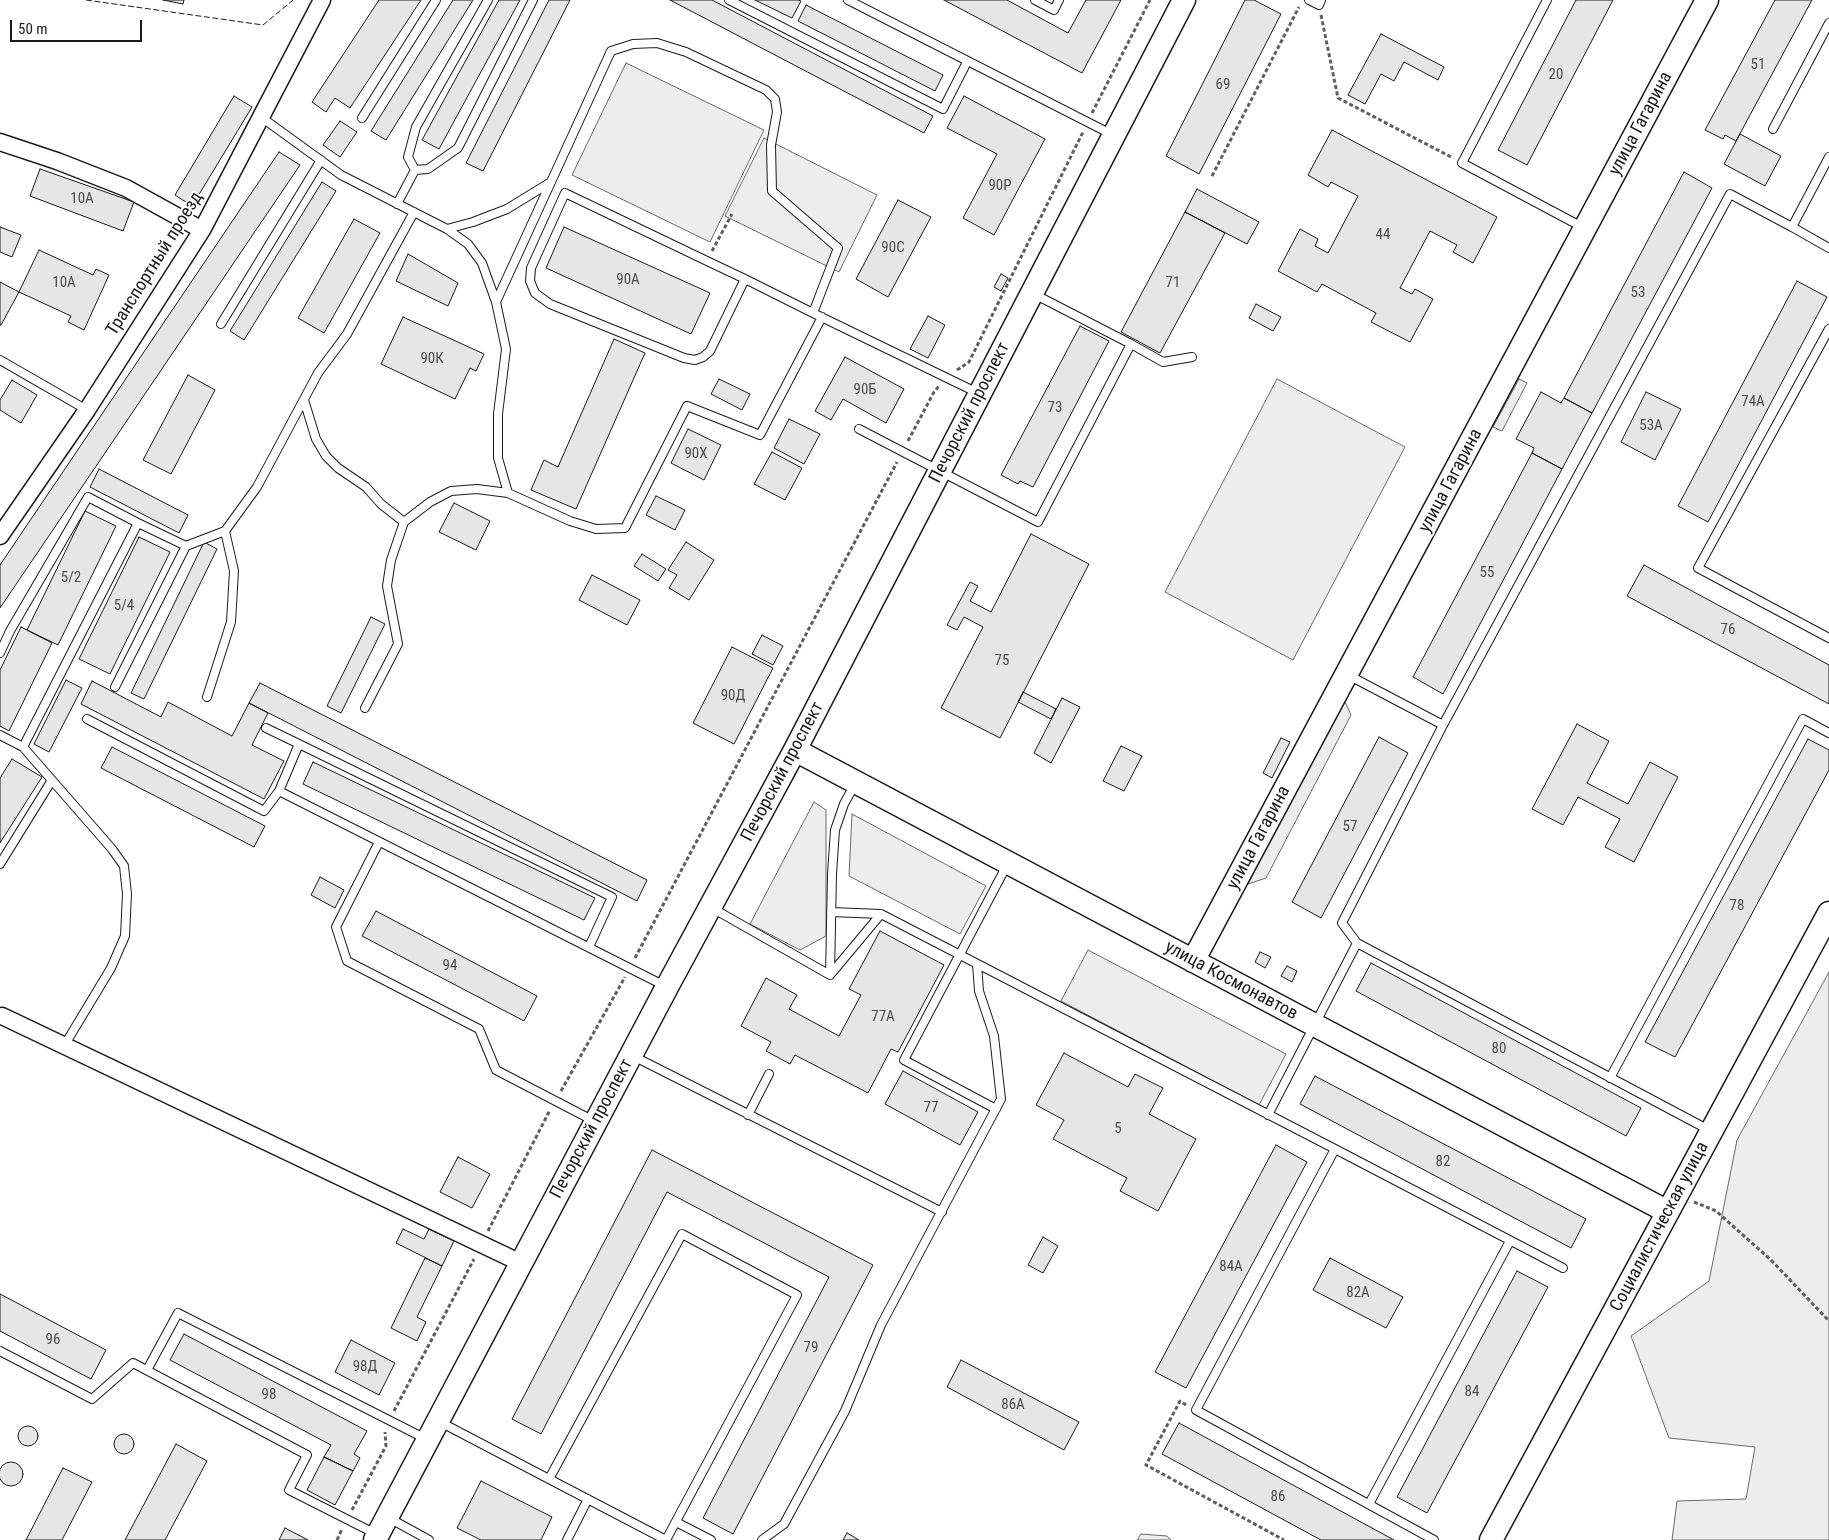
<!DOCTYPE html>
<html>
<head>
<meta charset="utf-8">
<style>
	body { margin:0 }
	#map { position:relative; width:1829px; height:1540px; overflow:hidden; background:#fff; font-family:"Roboto Condensed",sans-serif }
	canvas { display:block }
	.scale { position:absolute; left:10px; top:20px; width:132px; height:22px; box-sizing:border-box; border:2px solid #1a1a1a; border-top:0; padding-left:6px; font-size:15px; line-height:18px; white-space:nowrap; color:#1a1a1a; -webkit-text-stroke:4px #fff; paint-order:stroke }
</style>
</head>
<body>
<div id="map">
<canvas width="1829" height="1540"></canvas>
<div class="scale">50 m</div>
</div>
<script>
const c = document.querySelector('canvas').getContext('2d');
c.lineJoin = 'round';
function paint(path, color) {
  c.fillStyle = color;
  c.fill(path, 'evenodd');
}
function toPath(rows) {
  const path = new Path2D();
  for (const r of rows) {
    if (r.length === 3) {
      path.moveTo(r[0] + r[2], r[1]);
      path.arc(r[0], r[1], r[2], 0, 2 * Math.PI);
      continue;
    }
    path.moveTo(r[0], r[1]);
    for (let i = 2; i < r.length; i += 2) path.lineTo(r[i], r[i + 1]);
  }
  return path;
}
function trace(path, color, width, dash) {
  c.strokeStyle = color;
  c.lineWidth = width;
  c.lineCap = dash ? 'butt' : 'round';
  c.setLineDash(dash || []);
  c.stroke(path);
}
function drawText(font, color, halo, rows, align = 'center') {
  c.font = font + ' "Roboto Condensed",sans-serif';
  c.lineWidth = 4;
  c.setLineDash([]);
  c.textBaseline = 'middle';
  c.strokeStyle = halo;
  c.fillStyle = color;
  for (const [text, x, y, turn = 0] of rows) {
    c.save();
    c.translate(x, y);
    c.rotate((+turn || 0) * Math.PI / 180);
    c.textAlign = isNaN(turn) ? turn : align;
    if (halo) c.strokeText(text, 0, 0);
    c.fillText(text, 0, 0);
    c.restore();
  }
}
const built = toPath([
	[626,63,764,130,710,242,572,175,626,63],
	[764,138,877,195,839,272,725,216,764,138],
	[1277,379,1405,447,1293,660,1165,592,1277,379],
	[1519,379,1527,383,1502,431,1493,427,1519,379],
	[1344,699,1351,715,1266,878,1248,884,1344,699],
	[814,802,826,810,826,936,800,950,750,924,814,802],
	[852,814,986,886,960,934,849,876,852,814],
	[1088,950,1286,1054,1259,1105,1061,1001,1088,950],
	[1829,972,1829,1540,1672,1540,1677,1501,1746,1499,1755,1447,1669,1438,1631,1336,1709,1281,1737,1140,1829,972],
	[1141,1534,1167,1536,1171,1540,1137,1540,1141,1534]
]);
paint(built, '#ededed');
trace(built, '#6a6a6a', 1);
const building = toPath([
	[163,0,184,0,183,4,163,0],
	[379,0,421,0,350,108,335,98,326,112,312,102,379,0],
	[453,0,473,0,386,140,371,131,453,0],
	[499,0,520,0,439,149,422,140,499,0],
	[549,0,570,0,483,171,466,163,549,0],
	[670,0,712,0,933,116,924,133,670,0],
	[755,0,798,0,801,1,792,18,755,0],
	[944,0,1007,0,1068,33,1086,0,1121,0,1082,73,944,0],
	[1245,0,1254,0,1281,14,1199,174,1166,156,1245,0],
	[1576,0,1613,0,1527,165,1498,150,1576,0],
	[1775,0,1812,0,1736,141,1725,135,1723,139,1705,130,1775,0],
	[806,5,943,75,935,91,798,21,806,5],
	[1381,34,1444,67,1438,80,1404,62,1394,81,1381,74,1365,104,1348,95,1381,34],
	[234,96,252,107,192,206,175,195,234,96],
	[964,96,1045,139,994,235,963,218,997,154,947,128,964,96],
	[340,121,357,132,340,157,323,145,340,121],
	[1332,130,1497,217,1473,263,1453,252,1457,245,1430,231,1400,288,1412,294,1415,289,1433,299,1410,342,1371,322,1376,313,1322,284,1317,292,1278,271,1300,229,1318,239,1315,246,1328,253,1358,196,1331,182,1328,187,1308,175,1332,130],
	[1740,134,1781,156,1765,186,1724,164,1740,134],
	[279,152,300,165,0,608,0,565,279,152],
	[40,169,134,202,123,231,30,196,40,169],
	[1684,172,1712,188,1592,413,1564,398,1684,172],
	[322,182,336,191,244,340,230,331,322,182],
	[1197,189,1259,222,1247,244,1185,212,1197,189],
	[898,200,931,217,888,297,856,279,898,200],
	[1185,212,1225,233,1160,353,1121,332,1185,212],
	[354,219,380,233,324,333,298,318,354,219],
	[0,227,21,235,12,257,0,252,0,227],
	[564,227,710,293,691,334,546,268,564,227],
	[39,250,93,275,96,269,109,275,84,330,68,322,71,316,19,292,39,250],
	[408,254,458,283,448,306,396,281,408,254],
	[1001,274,1008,278,1001,291,994,287,1001,274],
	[1797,281,1827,297,1708,522,1678,506,1797,281],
	[0,282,19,292,1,325,0,325,0,282],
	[1256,304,1281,317,1273,331,1249,318,1256,304],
	[928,316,945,325,928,358,910,349,928,316],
	[403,317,484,354,476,371,470,368,455,399,381,364,403,317],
	[1080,326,1109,341,1033,487,1020,481,1018,484,1001,475,1080,326],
	[614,339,645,353,576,509,531,490,544,460,558,467,614,339],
	[845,357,904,389,886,423,843,399,831,420,815,411,845,357],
	[188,375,215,390,171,474,143,460,188,375],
	[719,379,750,394,742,410,711,394,719,379],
	[12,380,37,395,21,423,0,410,0,400,12,380],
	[1541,392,1561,403,1564,398,1592,413,1562,469,1532,453,1534,448,1516,439,1541,392],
	[1646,392,1681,409,1655,460,1621,442,1646,392],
	[789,419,820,434,804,464,774,448,789,419],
	[688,429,721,445,704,480,671,463,688,429],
	[772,452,802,468,785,500,754,484,772,452],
	[1532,453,1562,469,1443,694,1413,677,1532,453],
	[99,469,188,515,179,533,90,487,99,469],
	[656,496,685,510,675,530,646,515,656,496],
	[454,503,490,521,476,550,439,532,454,503],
	[85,511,116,526,58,645,27,630,85,511],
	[1031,534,1089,564,1000,738,941,708,983,627,964,617,957,630,947,625,970,582,978,586,970,601,991,612,1031,534],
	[139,537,170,552,110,674,79,659,139,537],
	[204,542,217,549,144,699,131,693,204,542],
	[686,542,714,560,689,600,669,588,677,575,668,570,686,542],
	[642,554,666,569,658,581,634,566,642,554],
	[1644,565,1829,665,1829,704,1627,596,1644,565],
	[592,575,640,600,627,625,579,600,592,575],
	[371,617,385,624,341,713,327,706,371,617],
	[21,627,52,643,9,731,0,726,0,670,21,627],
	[762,635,783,646,773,665,752,654,762,635],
	[732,647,773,668,734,744,693,723,732,647],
	[66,680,82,688,49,752,34,744,66,680],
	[92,681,161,717,168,702,232,736,249,703,268,713,252,745,284,761,264,799,81,704,92,681],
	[260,683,647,880,637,901,249,703,260,683],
	[1023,692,1056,709,1051,719,1018,702,1023,692],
	[1062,698,1080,707,1051,763,1034,753,1062,698],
	[1577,724,1609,741,1587,783,1628,804,1650,762,1678,777,1634,862,1605,847,1620,819,1578,797,1563,825,1532,809,1577,724],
	[1379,737,1408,753,1321,918,1292,902,1379,737],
	[1281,738,1290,742,1272,778,1263,773,1281,738],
	[1808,739,1829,750,1829,770,1675,1057,1645,1042,1808,739],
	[1121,746,1142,756,1124,791,1103,781,1121,746],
	[112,747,265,826,254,847,101,768,112,747],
	[12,759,42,777,0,843,0,778,12,759],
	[313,762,595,898,584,920,303,784,313,762],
	[320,877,344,890,335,908,311,895,320,877],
	[376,911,537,996,524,1021,362,936,376,911],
	[880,931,944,965,898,1052,891,1049,868,1093,795,1055,790,1064,766,1051,771,1042,741,1026,766,978,797,995,789,1009,839,1036,861,995,849,989,880,931],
	[1260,952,1271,957,1265,968,1255,962,1260,952],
	[1371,963,1641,1108,1626,1136,1356,991,1371,963],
	[1287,966,1297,971,1292,982,1281,976,1287,966],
	[1064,1053,1128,1087,1135,1074,1163,1088,1149,1114,1196,1139,1158,1211,1120,1191,1127,1178,1053,1139,1064,1120,1036,1105,1064,1053],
	[903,1071,978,1112,960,1145,885,1104,903,1071],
	[1315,1076,1586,1219,1571,1248,1300,1104,1315,1076],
	[1276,1145,1307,1162,1186,1388,1155,1372,1276,1145],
	[652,1150,873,1265,733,1534,703,1518,829,1277,667,1192,541,1434,512,1419,652,1150],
	[458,1157,490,1174,472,1208,440,1192,458,1157],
	[403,1229,424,1239,429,1229,454,1241,442,1266,396,1243,403,1229],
	[1043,1237,1058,1246,1043,1273,1028,1265,1043,1237],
	[425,1258,442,1266,417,1317,426,1322,417,1341,391,1328,425,1258],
	[1330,1258,1403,1297,1386,1328,1313,1290,1330,1258],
	[1517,1271,1548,1287,1427,1513,1397,1497,1517,1271],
	[0,1294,106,1350,91,1379,0,1331,0,1294],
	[184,1334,367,1431,354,1454,360,1458,353,1471,324,1457,331,1445,170,1360,184,1334],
	[351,1340,395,1363,379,1395,335,1372,351,1340],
	[961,1360,1079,1422,1064,1450,947,1387,961,1360],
	[1179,1423,1394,1540,1321,1540,1162,1454,1179,1423],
	[28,1436,10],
	[124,1444,10],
	[176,1444,207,1461,165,1540,125,1540,176,1444],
	[324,1457,353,1471,335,1505,307,1490,324,1457],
	[11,1474,12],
	[63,1468,92,1482,62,1540,26,1540,63,1468],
	[481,1481,552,1517,541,1540,481,1540,457,1528,481,1481],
	[285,1528,308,1540,279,1540,285,1528],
	[847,1533,859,1540,843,1540,847,1533]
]);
paint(building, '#e6e6e6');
trace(building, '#1a1a1a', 1);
const lane = toPath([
	[729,0,943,109,967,62],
	[848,0,1111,134],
	[1035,0,1054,10,1059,0],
	[1309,0,1319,5,1321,0],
	[1547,0,1462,163,1584,228],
	[261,117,341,175,447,229,473,222,507,209,551,182],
	[362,118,436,0],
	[1773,129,1829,23],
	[1829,157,1792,227,1829,248],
	[415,170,428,169,458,148,533,0],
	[397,204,415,170,408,157,416,127,488,0],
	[447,229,468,244,482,263,496,302],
	[745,279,710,351,703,357,695,360,684,358,550,304,535,293,530,281,531,268,565,193,707,261,745,279,813,313],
	[221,324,321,160],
	[1829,329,1698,568,1829,638],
	[1131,344,1163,362,1192,357],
	[0,360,87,410],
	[304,400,316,439,326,456,338,468,366,487,381,504,404,522],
	[859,429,1038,522,1131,344,1034,294],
	[508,493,498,458,498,414,506,349,496,302,611,51,633,44,657,43,686,52,766,90,775,99,777,112,771,145,772,191,838,248,813,313,978,393],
	[0,653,10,631,88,497,138,523],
	[1348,675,1443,725],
	[115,687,186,546],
	[207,697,231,622,234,571,225,531],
	[365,708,398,644,387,586,391,560,404,522,430,502,451,491,477,489,508,493,570,521,596,529,625,528,687,406,760,435,822,317],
	[87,719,264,811,279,791,665,986],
	[266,728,299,744],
	[0,735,23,747],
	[279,791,299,744,612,897,589,947],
	[379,842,336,927,347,961,479,1029,496,1070,594,1121],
	[0,864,52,780],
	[712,908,830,975,832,874,835,830,844,804,855,784],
	[831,912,881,914,1335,1149],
	[1357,943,1709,1130],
	[830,975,881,914],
	[64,1046,111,968,125,936,127,894,124,866,112,849,23,747,138,523,186,546,225,531,257,487,318,373,347,334,414,212],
	[633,1056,942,1212],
	[1610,1078,1803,719,1829,733],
	[996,1109,904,1060,1007,865],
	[748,1115,769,1074],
	[1268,1115,1357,943,1342,923,1443,725,1730,194,1792,227],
	[682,1234,797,1295,666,1540,549,1479,682,1234],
	[0,1351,92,1399,133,1363,307,1455,289,1490,376,1534],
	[147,1370,178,1313,426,1439],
	[440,1422,549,1479],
	[1369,1504,1510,1241],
	[389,1518,429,1540],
	[676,1522,711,1540],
	[567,1540,588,1499],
	[762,1540,784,1524,845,1411,881,1325,1001,1099,994,1036,979,991,977,964],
	[1434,1540,1196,1410,1335,1149,1563,1268]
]);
const street = toPath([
	[0,142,57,161,126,188,202,230],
	[0,536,87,410,202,230,322,0],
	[2,1016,521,1263]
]);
const secondary = toPath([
	[795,750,1668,1212],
	[1193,961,1707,0],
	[375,1540,667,987,795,750,1184,0],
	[1491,1540,1829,913]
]);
trace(lane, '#1a1a1a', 10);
trace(street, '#1a1a1a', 19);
trace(secondary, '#1a1a1a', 25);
trace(toPath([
	[1321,15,1338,98,1453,158],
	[1092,113,1150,0],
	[1212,176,1299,7],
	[712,251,732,214],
	[957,370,969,362,1083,132],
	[908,441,934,392,939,386],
	[635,958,897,462],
	[561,1091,625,977],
	[1694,1202,1716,1211,1771,1260,1829,1321],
	[488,1231,550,1110],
	[1186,1405,1180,1401,1146,1465,1284,1540],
	[394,1411,474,1259],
	[352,1510,386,1446,385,1432],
	[337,1540,342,1529]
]), '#5f5f5f', 3, [4, 2.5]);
trace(lane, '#fff', 8);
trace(street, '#fff', 16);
trace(secondary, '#fff', 22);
trace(toPath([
	[86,0,263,25,293,0]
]), '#1a1a1a', 1, [6, 2.5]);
drawText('15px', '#4d4d4d', null, [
	["51",1758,65],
	["20",1556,75],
	["69",1223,85],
	["90Р",1000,186],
	["10А",82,199],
	["44",1383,235],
	["90С",893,248],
	["90А",628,280],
	["10А",64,283],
	["71",1173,283],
	["53",1638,293],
	["90К",432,359],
	["90Б",865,390],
	["74А",1753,402],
	["73",1055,408],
	["53А",1651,426],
	["90Х",696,454],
	["55",1487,573],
	["5/2",71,578],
	["5/4",124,606],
	["76",1728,630],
	["75",1002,661],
	["90Д",733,696],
	["57",1350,827],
	["78",1737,906],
	["94",450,966],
	["77А",883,1017],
	["80",1499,1049],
	["77",931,1108],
	["5",1118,1129],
	["82",1443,1162],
	["84А",1231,1267],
	["82А",1358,1293],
	["96",53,1340],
	["79",811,1348],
	["98Д",365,1367],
	["84",1472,1392],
	["98",269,1395],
	["86А",1013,1405],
	["86",1278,1497]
]);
drawText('18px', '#1a1a1a', '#fff', [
	["улица Гагарина",1641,124,-62],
	["Транспортный проезд",155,264,-58],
	["Печорский проспект",970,413,-63],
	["улица Гагарина",1451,481,-62],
	["Печорский проспект",783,772,-62],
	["улица Гагарина",1259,838,-62],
	["улица Космонавтов",1231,981,28],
	["Печорский проспект",592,1129,-62],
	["Социалистическая улица",1660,1227,-62]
]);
</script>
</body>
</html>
